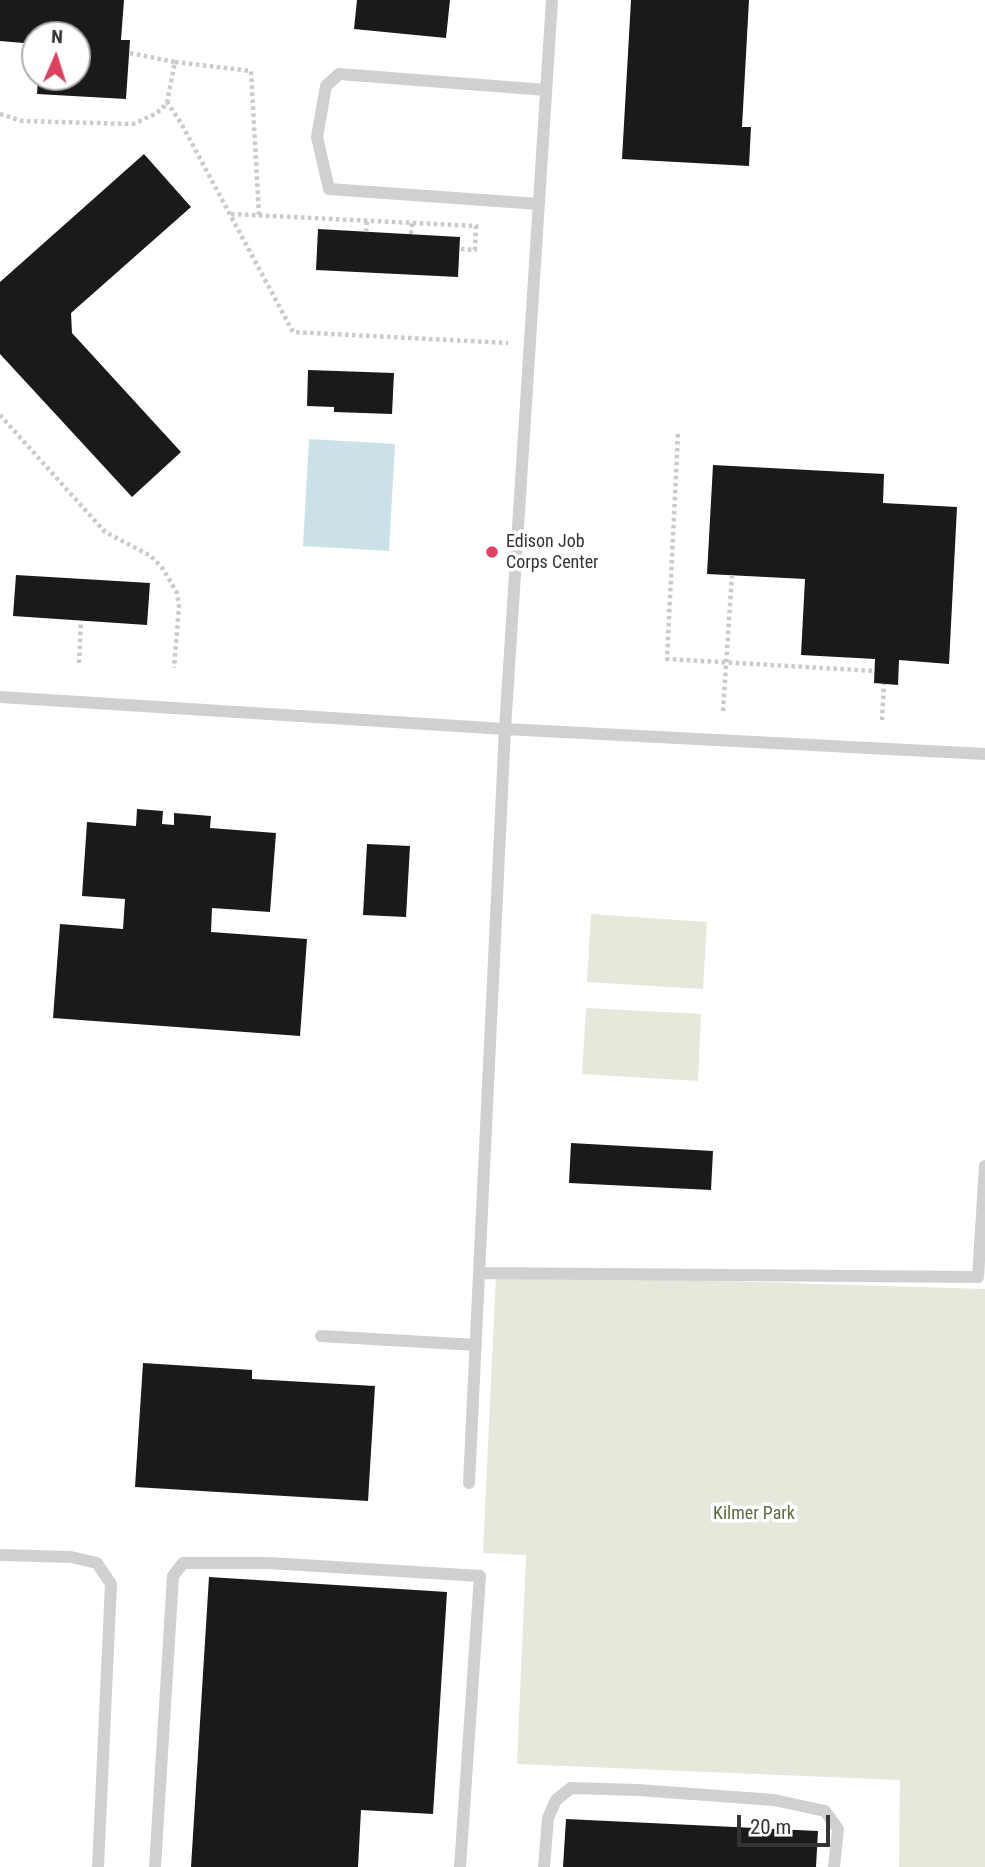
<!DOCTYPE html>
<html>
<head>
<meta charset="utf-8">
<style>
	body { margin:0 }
	#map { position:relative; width:985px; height:1867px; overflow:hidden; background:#fff; font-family:"Roboto Condensed",sans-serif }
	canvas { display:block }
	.north { position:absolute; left:21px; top:21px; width:70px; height:70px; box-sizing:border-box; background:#fff; border:2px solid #adadad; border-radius:50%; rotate:3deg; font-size:19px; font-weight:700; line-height:28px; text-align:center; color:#333 }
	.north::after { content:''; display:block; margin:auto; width:24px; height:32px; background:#dd4160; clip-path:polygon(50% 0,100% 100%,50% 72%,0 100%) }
	.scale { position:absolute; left:737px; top:1815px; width:93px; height:32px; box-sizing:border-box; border:4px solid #333; border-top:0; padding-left:9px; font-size:21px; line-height:24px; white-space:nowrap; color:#333; -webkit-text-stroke:5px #fff; paint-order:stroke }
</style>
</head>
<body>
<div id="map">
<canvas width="985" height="1867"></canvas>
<div class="north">N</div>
<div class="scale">20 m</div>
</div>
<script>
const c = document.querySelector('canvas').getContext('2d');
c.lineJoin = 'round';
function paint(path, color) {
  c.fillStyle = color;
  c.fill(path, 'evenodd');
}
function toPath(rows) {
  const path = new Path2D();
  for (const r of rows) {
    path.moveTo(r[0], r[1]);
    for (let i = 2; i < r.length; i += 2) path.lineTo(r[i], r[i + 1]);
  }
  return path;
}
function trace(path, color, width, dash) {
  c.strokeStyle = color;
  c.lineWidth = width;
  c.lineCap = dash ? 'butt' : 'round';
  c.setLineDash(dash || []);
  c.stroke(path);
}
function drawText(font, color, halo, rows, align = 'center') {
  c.font = font + ' "Roboto Condensed",sans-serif';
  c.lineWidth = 7;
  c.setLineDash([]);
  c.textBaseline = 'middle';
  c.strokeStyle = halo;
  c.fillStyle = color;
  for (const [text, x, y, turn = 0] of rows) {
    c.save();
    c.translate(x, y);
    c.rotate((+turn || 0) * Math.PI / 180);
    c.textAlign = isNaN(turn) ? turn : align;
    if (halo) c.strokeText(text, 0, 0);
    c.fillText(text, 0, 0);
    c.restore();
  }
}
paint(toPath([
	[591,914,707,922,703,989,587,982],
	[586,1008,701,1014,698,1081,582,1074],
	[496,1274,985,1289,985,1867,899,1867,900,1780,517,1764,526,1555,483,1553]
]), '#e4e9dc');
paint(toPath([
	[309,439,395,444,389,551,303,546]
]), '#cae1e8');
paint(toPath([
	[0,0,124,0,121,40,130,40,126,99,37,94,38,77,77,77,77,35,35,35,35,44,0,41],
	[357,0,450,0,446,38,354,29],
	[631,0,749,0,742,127,751,127,749,166,622,159],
	[144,154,191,207,71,313,72,333,181,452,132,497,0,354,0,282],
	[318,229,460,237,458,277,316,270],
	[308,370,394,373,392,414,334,412,334,407,307,406],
	[713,465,884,474,883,503,957,507,949,664,899,660,898,685,874,683,875,659,801,655,805,579,707,574],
	[16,575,150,583,147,625,13,616],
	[137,809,163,811,162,824,174,825,174,813,211,816,210,828,276,833,270,912,212,908,211,932,307,939,300,1036,53,1018,60,924,123,929,125,899,82,896,87,822,136,826],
	[367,844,410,846,406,917,363,915],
	[571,1143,713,1151,711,1190,569,1183],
	[143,1363,252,1370,252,1379,375,1386,368,1501,135,1487],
	[209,1577,447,1592,433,1814,361,1810,358,1867,191,1867],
	[566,1819,818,1831,816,1867,563,1867]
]), '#1a1a1a');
trace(toPath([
	[130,53,175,62,167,102],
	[175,62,251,71,259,215],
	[0,114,22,121,133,124,153,115,162,109,167,102,181,123,293,332,508,343],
	[231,214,476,226,475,250,459,249],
	[366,232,367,220],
	[411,234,412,223],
	[0,415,105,532,151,556,163,569,177,593,179,607,174,668],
	[678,434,667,659,875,671],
	[79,663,81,621],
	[723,711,732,575],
	[882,720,884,684]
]), '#cacaca', 4.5, [3.5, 3.5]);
trace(toPath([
	[539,204,329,189,317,137,326,86,339,74,546,90],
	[0,697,505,729,985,754],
	[479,1273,978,1277,985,1166],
	[321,1336,476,1345],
	[469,1483,505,729,552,0],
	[0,1555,71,1557,97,1563,111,1584,98,1867],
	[155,1867,173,1576,183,1563,269,1563,480,1576,460,1867],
	[544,1867,548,1818,556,1800,571,1788,638,1790,774,1800,825,1811,838,1829,834,1867]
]), '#d0d0d0', 12);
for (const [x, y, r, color] of [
	[492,552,7,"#dd4160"]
]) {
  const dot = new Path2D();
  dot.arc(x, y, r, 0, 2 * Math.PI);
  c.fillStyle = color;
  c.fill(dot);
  trace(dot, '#fff', 2.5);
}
drawText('18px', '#333', '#fff', [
	["Edison Job",506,542],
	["Corps Center",506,563]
], 'left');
drawText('18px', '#5b6d41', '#fff', [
	["Kilmer Park",754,1514]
]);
</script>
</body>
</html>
